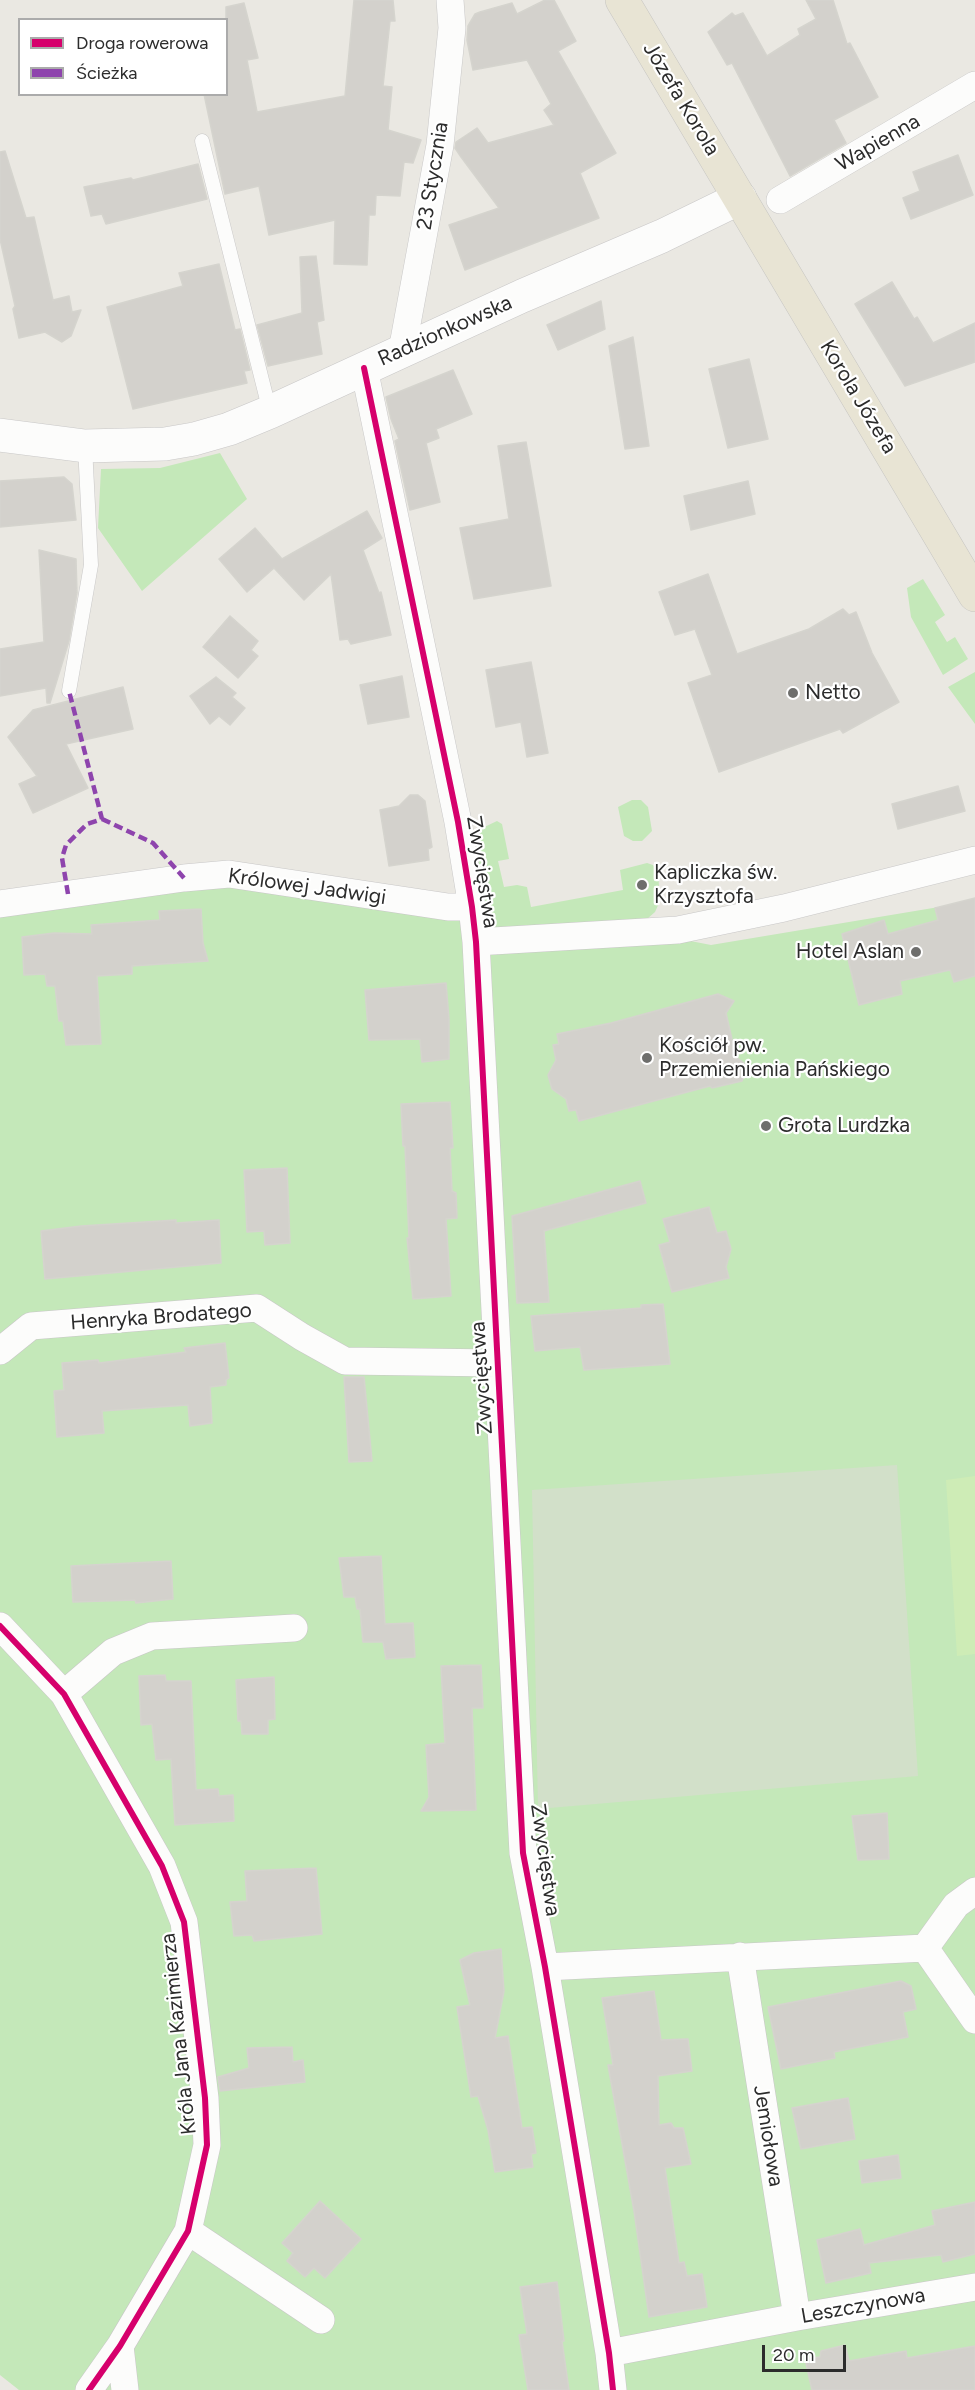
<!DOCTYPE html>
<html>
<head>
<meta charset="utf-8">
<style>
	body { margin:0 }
	#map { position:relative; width:975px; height:2390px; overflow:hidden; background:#eae8e2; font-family:Figtree,sans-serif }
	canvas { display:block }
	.legend { position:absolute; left:18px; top:18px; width:210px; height:78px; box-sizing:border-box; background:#fff; border:2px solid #ababab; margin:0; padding:8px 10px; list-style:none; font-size:18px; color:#2c2c2c }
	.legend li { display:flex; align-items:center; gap:12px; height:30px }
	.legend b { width:30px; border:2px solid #ababab }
	.scale { position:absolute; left:762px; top:2345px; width:84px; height:27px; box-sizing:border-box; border:3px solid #2c2c2c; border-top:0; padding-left:8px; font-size:18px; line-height:21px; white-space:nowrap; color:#2c2c2c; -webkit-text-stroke:4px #fff; paint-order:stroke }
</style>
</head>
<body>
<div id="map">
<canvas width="975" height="2390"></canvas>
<ul class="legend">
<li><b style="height:8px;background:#d6006c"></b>Droga rowerowa</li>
<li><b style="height:8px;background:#8e44ad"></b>Ścieżka</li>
</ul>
<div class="scale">20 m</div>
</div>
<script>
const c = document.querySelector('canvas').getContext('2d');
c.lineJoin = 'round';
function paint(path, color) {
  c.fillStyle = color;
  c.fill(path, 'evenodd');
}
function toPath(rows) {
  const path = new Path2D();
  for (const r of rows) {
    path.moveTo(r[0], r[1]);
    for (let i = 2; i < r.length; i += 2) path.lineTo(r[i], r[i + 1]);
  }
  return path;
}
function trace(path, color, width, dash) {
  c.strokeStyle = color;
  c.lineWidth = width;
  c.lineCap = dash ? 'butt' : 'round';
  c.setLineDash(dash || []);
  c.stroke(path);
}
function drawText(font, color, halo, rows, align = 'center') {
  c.font = font + ' Figtree,sans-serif';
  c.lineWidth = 4.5;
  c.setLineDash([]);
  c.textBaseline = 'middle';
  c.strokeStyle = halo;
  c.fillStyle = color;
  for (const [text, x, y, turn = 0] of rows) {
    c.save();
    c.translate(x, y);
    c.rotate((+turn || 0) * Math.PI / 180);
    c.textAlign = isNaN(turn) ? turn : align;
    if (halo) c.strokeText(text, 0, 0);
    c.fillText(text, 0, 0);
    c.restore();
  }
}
paint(toPath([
	[220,453,247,499,142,591,98,528,101,469,160,468],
	[923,579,945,615,935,622,947,642,955,637,968,659,943,675,911,617,907,588],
	[975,672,975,724,948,687],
	[632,800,641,800,648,807,652,831,642,841,633,841,624,836,618,807],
	[497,821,502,824,509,859,498,861,504,887,517,885,527,887,531,907,623,890,620,870,647,863,653,865,658,872,660,901,655,912,647,919,598,923,711,945,975,901,975,2390,19,2390,0,2375,0,913,142,881,485,901,473,838,478,830]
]), '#c4e8b9');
paint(toPath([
	[897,1465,918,1776,538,1809,532,1490]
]), '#d2e0c9');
paint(toPath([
	[975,1476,975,1654,957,1656,946,1480]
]), '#ceecb6');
const building = toPath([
	[354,0,393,0,395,21,390,21,383,86,392,87,388,130,421,140,413,163,404,162,400,196,376,195,375,215,369,215,367,265,334,264,335,220,269,235,259,186,225,194,204,94,226,94,226,7,244,3,258,58,247,60,257,112,345,96,354,0],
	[545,0,554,0,576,41,558,51,616,153,580,173,599,218,465,270,449,225,499,208,461,157,455,148,456,142,477,128,488,143,554,125,544,110,551,104,527,60,473,70,467,40,468,26,475,14,480,12,512,3,517,14,545,0],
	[806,0,833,0,847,44,850,43,878,97,834,120,846,143,790,176,732,63,727,65,708,32,732,13,735,16,743,13,767,56,800,35,798,29,816,19,806,0],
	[5,151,26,218,34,217,53,300,69,296,72,312,81,310,71,336,62,342,45,332,19,338,13,309,15,306,0,239,0,152,5,151],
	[958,155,973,195,911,219,903,198,920,191,913,172,958,155],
	[198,164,207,199,106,224,102,214,91,216,84,187,131,178,133,180,198,164],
	[316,256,324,320,317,322,322,354,268,366,257,325,302,313,300,257,316,256],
	[219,264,235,330,240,329,250,370,244,371,247,383,133,409,107,307,183,286,179,273,219,264],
	[892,282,914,319,917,317,933,343,975,323,975,362,905,386,855,304,892,282],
	[601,301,605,329,558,350,547,325,601,301],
	[633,337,649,446,625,449,609,346,633,337],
	[749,359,768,439,728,448,709,369,749,359],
	[453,370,472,414,436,429,439,438,426,443,440,502,410,510,395,441,399,439,391,419,386,397,453,370],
	[526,442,551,586,474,599,460,528,509,519,498,446,526,442],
	[64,477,72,484,76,520,0,527,0,481,64,477],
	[748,481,755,514,691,530,684,496,748,481],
	[367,511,382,538,363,550,379,593,381,592,391,635,351,644,348,639,340,640,331,574,304,600,274,568,247,592,219,559,255,528,282,559,367,511],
	[39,550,76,559,77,593,69,641,50,703,47,703,46,688,0,696,0,649,44,642,39,550],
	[708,574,737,654,809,629,843,609,849,615,856,612,872,653,899,702,843,733,840,729,719,772,688,683,712,675,695,629,675,635,659,592,708,574],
	[230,616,258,641,251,650,258,656,238,678,203,647,230,616],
	[531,662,548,753,527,757,521,722,496,727,486,670,531,662],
	[402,676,409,717,368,724,360,685,402,676],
	[216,677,236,693,232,697,245,708,230,725,219,716,210,724,190,696,216,677],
	[123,687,133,729,66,744,88,788,33,813,19,784,37,776,8,737,33,710,123,687],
	[958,786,965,811,898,829,892,804,958,786],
	[410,795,418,795,425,801,432,847,428,849,429,860,389,866,380,810,399,806,410,795],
	[975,898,975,976,954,982,950,970,900,981,902,994,859,1005,842,934,884,920,888,934,938,920,935,908,975,898],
	[201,909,203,943,208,961,132,966,132,974,97,976,101,1044,66,1045,63,1021,59,1021,55,986,47,986,45,974,24,975,22,937,54,933,92,934,91,925,160,920,159,911,201,909],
	[446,983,449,1019,449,1059,422,1062,420,1039,369,1040,365,990,446,983],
	[718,994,734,1001,726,1013,736,1057,744,1063,747,1072,742,1081,712,1088,710,1086,579,1121,576,1110,569,1111,566,1099,552,1089,548,1075,556,1060,553,1045,559,1044,557,1034,611,1023,718,994],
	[450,1102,453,1148,450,1148,452,1191,456,1193,457,1218,446,1219,451,1296,413,1299,407,1238,409,1238,405,1146,403,1146,401,1104,450,1102],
	[287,1168,290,1243,265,1245,264,1231,247,1232,244,1170,287,1168],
	[640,1181,646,1203,544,1231,549,1302,517,1303,512,1216,640,1181],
	[709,1207,717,1233,726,1231,731,1249,726,1267,729,1278,672,1292,659,1245,670,1242,663,1219,709,1207],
	[176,1220,176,1223,219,1220,221,1263,45,1279,41,1231,81,1226,176,1220],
	[663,1304,670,1364,584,1370,580,1347,535,1351,531,1316,641,1308,641,1305,663,1304],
	[225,1343,229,1378,226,1380,226,1385,210,1387,212,1423,190,1426,188,1405,102,1411,104,1433,57,1437,54,1391,64,1390,62,1363,98,1360,99,1363,186,1352,184,1348,225,1343],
	[344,1377,364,1377,372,1461,349,1462,344,1377],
	[381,1556,385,1624,413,1623,415,1657,386,1659,383,1642,363,1642,360,1609,357,1609,355,1597,344,1597,339,1558,381,1556],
	[171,1561,173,1599,136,1603,135,1600,73,1602,71,1566,171,1561],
	[481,1665,483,1708,472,1708,476,1810,421,1811,429,1797,426,1745,445,1743,441,1666,481,1665],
	[165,1675,166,1681,191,1681,196,1790,218,1789,219,1796,233,1795,234,1821,175,1825,171,1759,156,1760,152,1724,141,1725,139,1676,165,1675],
	[274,1677,275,1719,268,1720,268,1734,242,1734,241,1721,238,1721,236,1680,274,1677],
	[887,1813,889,1859,858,1860,852,1816,887,1813],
	[316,1868,322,1934,254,1941,252,1935,234,1936,230,1902,247,1901,245,1871,316,1868],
	[501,1949,504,1991,495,2038,508,2036,522,2128,532,2127,536,2153,531,2154,533,2167,495,2172,488,2130,478,2096,471,2097,457,2007,470,2005,460,1960,474,1953,501,1949],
	[901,1981,911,1986,916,2009,903,2012,908,2037,834,2052,835,2058,781,2069,768,2007,901,1981],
	[654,1991,661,2040,688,2039,692,2071,658,2076,659,2125,671,2123,674,2128,683,2128,691,2164,665,2168,679,2263,684,2262,687,2276,702,2274,707,2307,649,2317,634,2211,608,2065,613,2065,602,1998,654,1991],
	[292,2047,293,2062,303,2060,305,2082,220,2091,218,2077,249,2068,247,2048,292,2047],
	[848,2098,855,2139,801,2149,792,2108,848,2098],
	[898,2155,901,2178,862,2183,859,2161,898,2155],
	[320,2201,361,2239,325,2278,314,2268,305,2277,287,2261,293,2253,282,2243,320,2201],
	[975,2202,975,2254,943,2262,941,2255,869,2263,871,2273,826,2283,817,2240,860,2229,864,2245,935,2225,932,2211,975,2202],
	[557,2282,564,2341,562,2341,569,2390,528,2390,519,2335,527,2334,520,2287,557,2282],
	[845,2345,849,2361,906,2351,907,2358,975,2346,975,2390,812,2390,805,2359,820,2357,821,2351,845,2345]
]);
paint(building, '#d3d1cc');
trace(building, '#d5d4ce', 1.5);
const service = toPath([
	[202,141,270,412],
	[69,691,91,565,85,446]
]);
const minor = toPath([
	[780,200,975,85],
	[402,351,440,145,452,28,450,0],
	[364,368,458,822,472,907,476,942,523,1853,545,1967,609,2353,613,2390],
	[0,904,184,878,229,874,448,907,472,907],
	[476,942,678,930,784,908,975,860],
	[0,1351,31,1326,257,1308,302,1337,345,1361,496,1363],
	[0,1626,64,1694,162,1866,184,1922,205,2098,207,2145,188,2231,120,2346,89,2390],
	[64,1694,113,1652,152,1636,294,1628],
	[925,1948,956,1905,975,1891],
	[740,1956,797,2317],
	[545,1967,925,1948,975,2020],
	[188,2231,321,2320],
	[120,2346,125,2390],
	[609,2353,797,2317,975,2287]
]);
const tertiary = toPath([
	[0,435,85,446,165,444,194,439,229,429,270,412,522,296,662,236,740,198]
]);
const trunk = toPath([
	[622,0,975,595]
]);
trace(service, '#c8c7c7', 15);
trace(minor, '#c8c7c7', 28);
trace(tertiary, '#c8c7c7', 34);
trace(trunk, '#c6c5c2', 34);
trace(service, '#fcfcfb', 14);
trace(minor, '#fcfcfb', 27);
trace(tertiary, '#fcfcfb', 33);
trace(trunk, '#e8e4d4', 33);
trace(toPath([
	[102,819,153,843,184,878],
	[68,894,62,858,66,845,87,824,102,819,69,691]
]), '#8e44ad', 4.5, [9, 4.5]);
trace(toPath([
	[364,368,458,822,472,907,476,942,523,1853,545,1967,609,2353,613,2390],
	[0,1626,64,1694,162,1866,184,1922,205,2098,207,2145,188,2231,120,2346,89,2390]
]), '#d6006c', 6);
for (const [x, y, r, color] of [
	[793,693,6,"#6e6e6c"],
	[642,885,6,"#6e6e6c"],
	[916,952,6,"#6e6e6c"],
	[647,1058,6,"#6e6e6c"],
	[766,1126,6,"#6e6e6c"]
]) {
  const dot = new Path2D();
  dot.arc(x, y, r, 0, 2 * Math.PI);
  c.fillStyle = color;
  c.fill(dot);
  trace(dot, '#fff', 2);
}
drawText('21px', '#2c2c2c', '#fff', [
	["Józefa Korola",681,99,59],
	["Wapienna",878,143,-30],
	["23 Stycznia",433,176,-81],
	["Radzionkowska",445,331,-24],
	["Korola Józefa",858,397,59],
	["Zwycięstwa",482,872,81],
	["Królowej Jadwigi",307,887,8],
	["Henryka Brodatego",161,1317,-4],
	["Zwycięstwa",482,1378,-94],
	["Zwycięstwa",545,1860,82],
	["Króla Jana Kazimierza",179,2034,-96],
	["Jemiołowa",768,2136,81],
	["Leszczynowa",863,2306,-10]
]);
drawText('21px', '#2c2c2c', '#fff', [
	["Netto",805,693],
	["Kapliczka św.",654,873],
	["Krzysztofa",654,897],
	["Hotel Aslan",904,952,"right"],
	["Kościół pw.",659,1046],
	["Przemienienia Pańskiego",659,1070],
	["Grota Lurdzka",778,1126]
], 'left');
</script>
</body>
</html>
